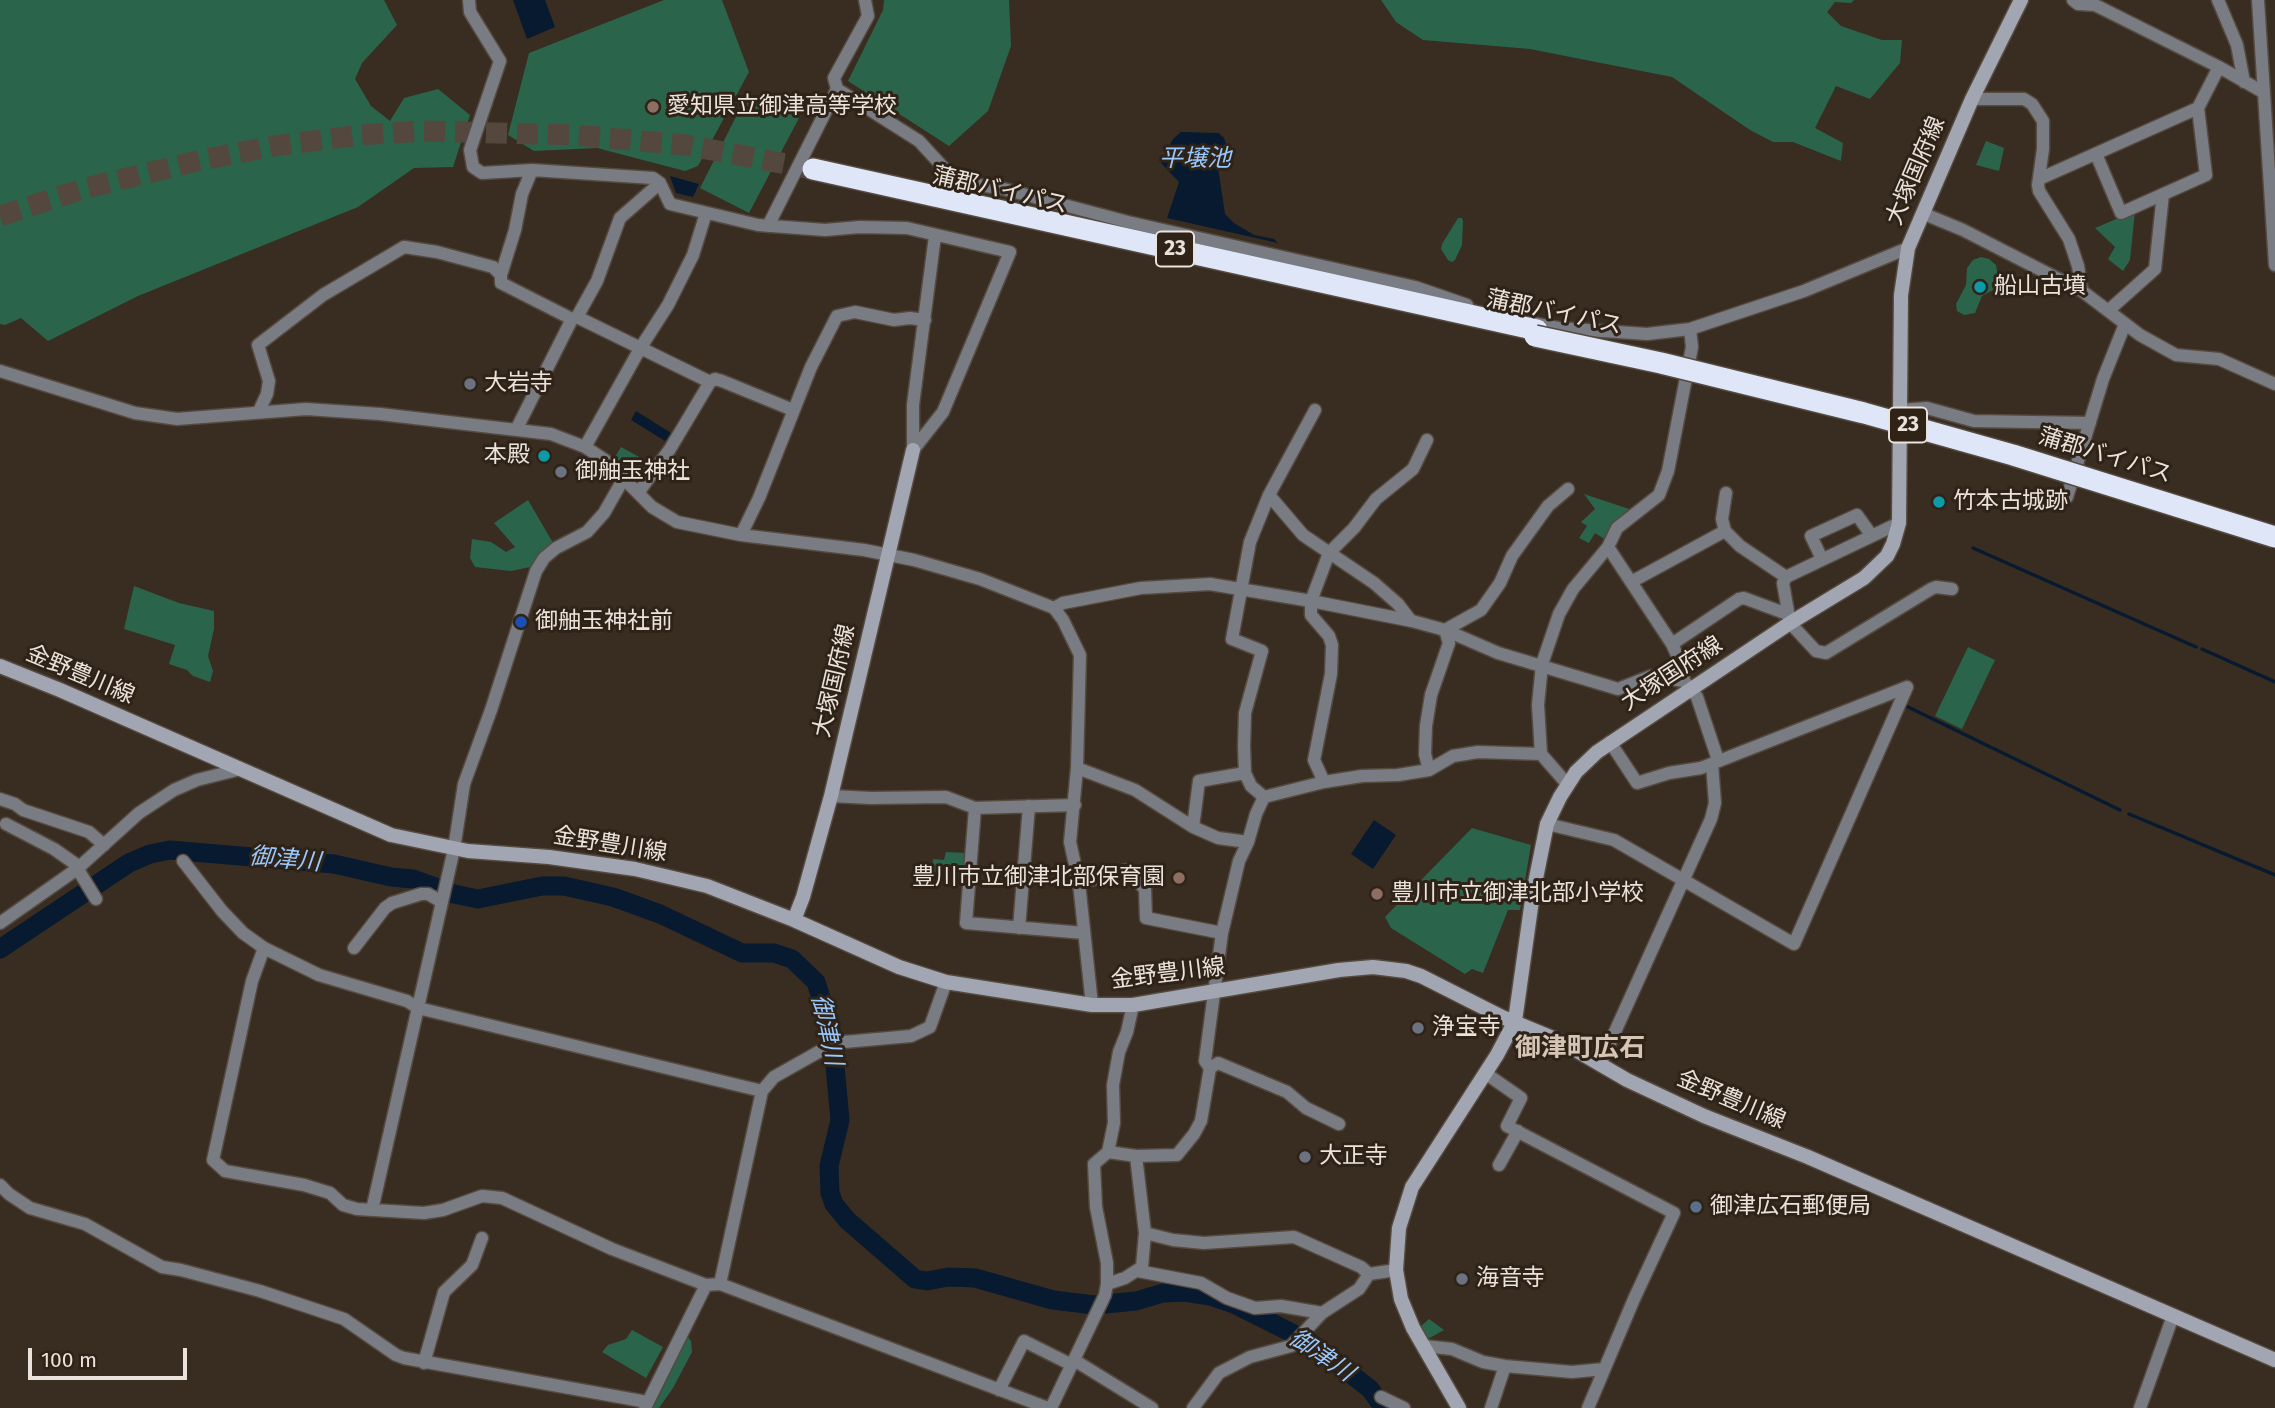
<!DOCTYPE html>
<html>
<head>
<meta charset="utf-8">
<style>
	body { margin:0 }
	#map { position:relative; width:2275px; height:1408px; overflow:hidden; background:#392d22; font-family:"Fira Sans",sans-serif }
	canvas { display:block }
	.scale { position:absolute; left:28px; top:1348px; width:159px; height:32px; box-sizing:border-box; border:4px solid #eae2db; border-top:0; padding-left:9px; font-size:21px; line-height:24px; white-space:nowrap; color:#eae2db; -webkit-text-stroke:5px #2f2318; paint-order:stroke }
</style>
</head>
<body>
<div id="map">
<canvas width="2275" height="1408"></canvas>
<div class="scale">100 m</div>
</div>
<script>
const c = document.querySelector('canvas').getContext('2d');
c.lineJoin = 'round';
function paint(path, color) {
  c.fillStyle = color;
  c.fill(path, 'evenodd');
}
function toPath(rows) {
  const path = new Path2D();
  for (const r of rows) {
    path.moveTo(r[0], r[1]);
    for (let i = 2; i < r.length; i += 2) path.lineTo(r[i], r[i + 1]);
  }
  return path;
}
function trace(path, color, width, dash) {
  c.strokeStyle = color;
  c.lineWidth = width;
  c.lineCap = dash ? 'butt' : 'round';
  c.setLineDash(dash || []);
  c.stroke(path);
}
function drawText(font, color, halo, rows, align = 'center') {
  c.font = font + ' "Fira Sans","Noto Sans JP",sans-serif';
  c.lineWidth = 6;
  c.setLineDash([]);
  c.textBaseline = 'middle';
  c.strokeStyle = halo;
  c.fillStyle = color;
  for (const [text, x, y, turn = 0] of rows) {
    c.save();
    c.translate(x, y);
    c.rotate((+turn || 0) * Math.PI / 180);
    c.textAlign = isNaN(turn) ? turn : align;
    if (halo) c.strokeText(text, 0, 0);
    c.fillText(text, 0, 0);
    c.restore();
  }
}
paint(toPath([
	[0,0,384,0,397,25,362,63,355,79,371,106,390,121,404,98,438,89,470,115,453,167,414,168,358,207,138,296,48,341,21,318,5,325,0,324],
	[664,0,722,0,749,72,698,166,685,171,597,148,534,151,508,135,529,53],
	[884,0,1009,0,1011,46,988,111,949,146,848,81,883,10],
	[1381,0,1854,0,1851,3,1835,2,1827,12,1841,26,1882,40,1902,40,1900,63,1870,99,1836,86,1815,128,1843,143,1841,161,1793,142,1773,142,1750,130,1672,77,1530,49,1423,40,1396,22],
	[748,93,799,118,749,213,700,188],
	[1986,141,2004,148,1999,171,1976,165],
	[2135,211,2130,260,2123,271,2108,259,2115,247,2095,228],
	[1458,218,1462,218,1463,221,1462,245,1455,260,1452,262,1448,260,1441,249,1442,244],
	[1981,257,1989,259,1996,265,1999,282,1993,290,1982,296,1975,313,1964,315,1957,311,1956,304,1966,285,1967,268,1973,260],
	[621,447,652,464,640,483,635,483,612,462],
	[1584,494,1635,511,1606,540,1595,533,1589,543,1579,538,1587,526,1581,522,1595,509],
	[528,500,553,543,538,556,530,567,511,571,475,567,470,558,472,539,491,542,506,552,515,547,494,523],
	[134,586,179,603,214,611,214,629,208,656,213,671,210,682,193,676,187,670,169,664,175,645,124,629],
	[1968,647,1995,660,1962,729,1935,716],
	[1472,828,1531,845,1520,910,1508,910,1483,973,1472,969,1465,974,1391,928,1385,917],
	[946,852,966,853,965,878,932,876,933,859,944,860],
	[1429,1319,1444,1330,1426,1340,1419,1328],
	[632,1330,663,1347,646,1378,602,1352,608,1345,626,1339],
	[687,1336,691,1341,692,1352,673,1388,659,1408,649,1408]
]), '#2a644b');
paint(toPath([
	[513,0,545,0,555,27,527,39],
	[1181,132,1219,133,1224,138,1226,144,1218,168,1225,214,1234,223,1254,235,1274,239,1278,243,1167,218,1179,182,1161,163,1173,139],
	[670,176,699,184,693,197,676,193],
	[636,411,671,433,665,441,631,420],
	[1374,820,1396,835,1373,869,1351,854]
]), '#071a2f');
trace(toPath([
	[1973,548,2196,647],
	[2202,649,2275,682],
	[1906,706,2120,810],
	[2129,814,2275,875]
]), '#071a2f', 3.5);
trace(toPath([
	[0,949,129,863,150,854,170,850,334,864,391,877,413,879,454,894,478,899,542,886,564,886,613,897,660,914,742,953,774,953,792,959,816,982,832,1034,840,1120,829,1166,830,1193,834,1204,847,1220,915,1279,927,1281,948,1277,975,1278,1053,1300,1094,1305,1136,1301,1163,1293,1185,1292,1210,1296,1234,1304,1310,1342,1370,1389,1384,1408]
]), '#071a2f', 19);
trace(toPath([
	[0,216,86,188,197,161,273,146,360,135,423,131,575,135,686,145,813,169]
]), '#54483e', 21, [21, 10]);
const street = toPath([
	[469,0,470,12,500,61,470,150,473,167,482,173,532,170,653,178,660,183,670,204,758,225,825,230,860,227,907,228,1010,252,943,412,913,450],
	[865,0,868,16,834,78,837,89,919,141,954,179,963,183,1000,188,1128,222,1415,287,1467,305],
	[2073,0,2078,4,2095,5,2219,67,2263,92],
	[2218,0,2237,45,2244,82],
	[2258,0,2275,265],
	[1972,99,2024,99,2032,104,2043,121,2043,149,2038,185,2039,191,2069,239,2078,266,2082,291],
	[2096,154,2121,213,2206,175,2198,108],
	[2039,179,2198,108,2219,67],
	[1922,213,1963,230,2082,291,2140,335,2176,355,2219,359,2275,384],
	[768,226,837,89],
	[501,275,515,230,522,194,532,170],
	[2109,310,2155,269,2163,194],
	[577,317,597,281,620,218,660,183],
	[1532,323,1558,328,1647,334,1690,329,1804,291,1908,248],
	[0,371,135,413,177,419,306,409,380,414,551,434,585,447,605,460,652,507,677,522,741,535,864,550,914,560,980,579,1054,608,1063,603,1141,588,1210,584,1311,601,1412,621,1445,630,1498,653,1618,689,1651,676,1684,681],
	[1901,410,1927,408,1974,421,2090,423],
	[259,411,267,394,269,381,258,345,323,295,404,247,437,252,493,267,501,275,501,283,572,319,577,317,710,382,715,379,722,381,793,410],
	[517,428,572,319],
	[585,447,641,347,668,305,693,255,706,213],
	[913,450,913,405,935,236],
	[638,493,670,449,710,382],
	[1726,493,1722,519,1725,531,1740,546,1786,577],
	[1269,495,1303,535,1374,583,1398,604,1411,621],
	[2067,497,2103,379,2125,324],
	[1899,523,1786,577,1783,583,1790,623,1816,651,1826,653,1931,589,1936,587,1952,589],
	[741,535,759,498,811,367,837,316,855,312,894,320,910,318,925,320],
	[1608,547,1672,644,1683,668,1684,681,1697,697,1718,760],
	[1822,559,1811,536,1857,515,1872,536],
	[1631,582,1725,531],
	[1054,608,1063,620,1080,655,1077,768,1070,842,1079,883,1092,1005],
	[1672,644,1739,599,1744,598,1787,614],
	[1610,742,1637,783,1669,773,1701,768,1907,687],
	[1077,768,1135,790,1193,827,1218,838,1248,842],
	[1429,770,1425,754,1426,726,1431,695,1449,643,1445,630,1481,610,1500,583,1512,556,1548,506,1568,489],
	[1324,782,1314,760,1331,674,1332,645,1329,636,1311,615,1311,601,1329,553,1354,528,1376,499,1413,469,1427,440],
	[1568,785,1541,754,1538,705,1542,664,1559,614,1573,589,1608,547,1617,528,1659,495,1668,471,1692,347,1690,329],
	[831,796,871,798,946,797,975,808,1075,805],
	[1264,797,1251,786,1245,773,1244,746,1245,713,1262,651,1232,639,1250,542,1269,495,1315,410],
	[0,799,15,804,23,810,89,832,104,845],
	[975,808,966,923,1084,933],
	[6,824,54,849,74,863,96,899],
	[1547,824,1614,840,1794,944,1907,687],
	[1193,827,1199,781,1245,773],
	[183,861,222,911,243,933,264,948,319,975,407,1001,418,1008,762,1091],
	[1079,883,1127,870,1145,889,1146,918,1222,933],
	[0,923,77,869,139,813,174,790,197,780,241,769],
	[1019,928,1029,806],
	[264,948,252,981,213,1160,225,1171,304,1185,330,1193,343,1205,357,1209,424,1213,443,1210,482,1196,502,1198,612,1249,706,1285,720,1284,1048,1408],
	[354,948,385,908,392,903,421,894,428,894,442,902],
	[1600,1065,1711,819,1715,803,1712,764],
	[1210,1068,1218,1063,1287,1092,1306,1108,1339,1124],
	[1485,1073,1521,1098,1507,1126,1674,1213,1634,1299,1588,1408],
	[1108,1152,1136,1156,1177,1155,1194,1134,1201,1121,1210,1068,1205,1061,1222,933,1239,861,1248,842,1256,814,1264,797,1324,782,1362,776,1398,775,1429,770,1453,756,1478,752,1541,754],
	[1499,1165,1518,1131],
	[0,1185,9,1194,30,1208,85,1224,162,1267,181,1270,260,1291,344,1319,396,1355,404,1358,647,1402],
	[372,1210,454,849,464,784,491,710,536,571,544,558,556,548,587,532,604,513,624,478],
	[1145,1233,1173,1240,1204,1243,1294,1237,1361,1267,1369,1274,1396,1270],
	[1138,1271,1201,1283,1227,1298,1255,1308,1281,1306,1322,1313],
	[720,1284,762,1091,774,1077,829,1046,844,1042,911,1036,930,1027,946,982],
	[1107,1284,1125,1278,1142,1267,1145,1233,1136,1156],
	[1424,1346,1452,1349,1483,1362,1505,1366,1572,1372,1604,1369],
	[1074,1360,1152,1408],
	[424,1363,444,1292,472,1265,482,1238],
	[999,1390,1024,1341,1072,1365],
	[1381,1397,1404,1408],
	[645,1408,706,1285],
	[1051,1408,1105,1295,1107,1284,1107,1263,1096,1207,1094,1164,1108,1152,1114,1123,1113,1085,1119,1052,1127,1032,1133,1005],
	[1193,1408,1219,1373,1250,1357,1291,1346,1322,1313,1359,1289,1369,1274],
	[1491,1408,1505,1366],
	[2140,1408,2173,1316]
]);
const secondary = toPath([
	[0,666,60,690,391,835,468,851,549,857,635,869,707,886,794,920,899,967,946,982,1092,1005,1133,1005,1339,970,1373,967,1406,971,1421,976,1502,1017,1560,1041,1627,1080,1704,1116,1808,1157,2275,1360],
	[794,920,803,897,831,796,913,450],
	[1459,1408,1413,1328,1401,1299,1396,1270,1399,1228,1412,1187,1497,1055,1515,1021,1533,893,1547,824,1560,797,1576,772,1597,752,1790,623,1864,578,1887,556,1893,544,1899,523,1901,295,1908,248,1972,99,2021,0]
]);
const highway = toPath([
	[813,169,1537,330]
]);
trace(street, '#554a40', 15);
trace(secondary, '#554a40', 17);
trace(highway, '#554a40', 24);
trace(street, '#797c83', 12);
trace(secondary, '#a2a6b2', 14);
trace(highway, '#dfe6f8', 21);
const highwayBridge = toPath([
	[1535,336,1661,363,1864,413,2013,455,2275,537]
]);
trace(highwayBridge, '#554a40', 24, []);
trace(highwayBridge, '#dfe6f8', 21);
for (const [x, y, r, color] of [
	[653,107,7,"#8d6e63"],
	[1980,287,7,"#0f9aa8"],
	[470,384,7,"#6b7280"],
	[544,456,7,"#0f9aa8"],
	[561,472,7,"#6b7280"],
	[1939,502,7,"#0f9aa8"],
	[521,622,7,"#1a4fb4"],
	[1179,878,7,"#8d6e63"],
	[1377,894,7,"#8d6e63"],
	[1418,1028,7,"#6b7280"],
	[1305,1157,7,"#6b7280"],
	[1696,1207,7,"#5c6f8a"],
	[1462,1279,7,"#6b7280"]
]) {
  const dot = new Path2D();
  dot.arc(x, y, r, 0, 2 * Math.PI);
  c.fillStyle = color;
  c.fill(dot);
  trace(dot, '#2f2318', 2.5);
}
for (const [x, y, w] of [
	[1175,249,38],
	[1908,425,38]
]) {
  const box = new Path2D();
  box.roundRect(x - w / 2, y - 17.5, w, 35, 5);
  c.fillStyle = '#2f2318';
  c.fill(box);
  trace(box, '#eae2db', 2);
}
drawText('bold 21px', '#eae2db', null, [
	["23",1175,249],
	["23",1908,425]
]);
drawText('23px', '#eae2db', '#2f2318', [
	["愛知県立御津高等学校",667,107],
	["船山古墳",1994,287],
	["大岩寺",484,384],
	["本殿",530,456,"right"],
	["御舳玉神社",575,472],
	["竹本古城跡",1953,502],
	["御舳玉神社前",535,622],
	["豊川市立御津北部保育園",1165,878,"right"],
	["豊川市立御津北部小学校",1391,894],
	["浄宝寺",1432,1028],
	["大正寺",1319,1157],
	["御津広石郵便局",1710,1207],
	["海音寺",1476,1279]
], 'left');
drawText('23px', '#eae2db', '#2f2318', [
	["大塚国府線",1916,171,-67],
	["蒲郡バイパス",1000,191,13],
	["蒲郡バイパス",1554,313,12],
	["蒲郡バイパス",2105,456,17],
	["大塚国府線",1672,674,-33],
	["金野豊川線",80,675,23],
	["大塚国府線",835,681,-77],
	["金野豊川線",610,845,9],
	["金野豊川線",1168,974,-7],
	["金野豊川線",1731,1100,23]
]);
drawText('italic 24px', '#98c8fe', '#2f2318', [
	["平壌池",1195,159],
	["御津川",285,860,5],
	["御津川",826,1030,78],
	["御津川",1321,1356,34]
]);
drawText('bold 26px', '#d5c5b7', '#2f2318', [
	["御津町広石",1580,1049]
]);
</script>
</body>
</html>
